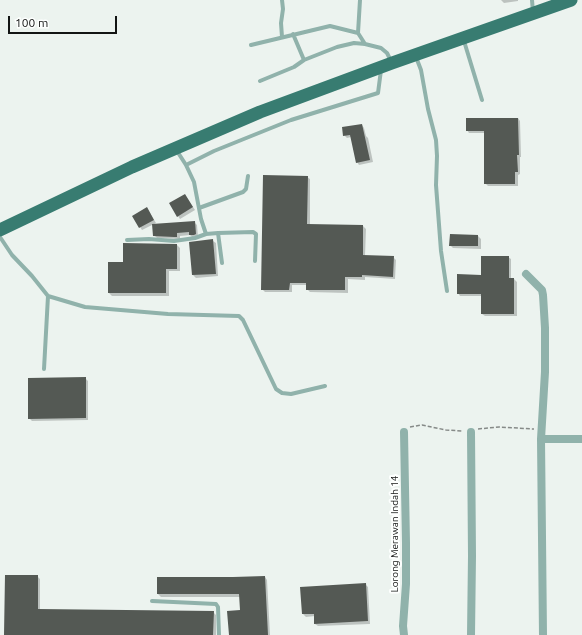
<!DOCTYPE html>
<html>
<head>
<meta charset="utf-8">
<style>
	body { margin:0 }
	#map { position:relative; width:582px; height:635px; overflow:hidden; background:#ecf3ef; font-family:Ubuntu,sans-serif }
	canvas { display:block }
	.scale { position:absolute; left:8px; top:16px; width:109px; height:18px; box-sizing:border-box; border:2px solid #121413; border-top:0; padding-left:5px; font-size:12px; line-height:14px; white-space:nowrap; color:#121413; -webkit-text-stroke:3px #fdfffe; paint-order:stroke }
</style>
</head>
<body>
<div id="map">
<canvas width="582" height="635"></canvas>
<div class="scale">100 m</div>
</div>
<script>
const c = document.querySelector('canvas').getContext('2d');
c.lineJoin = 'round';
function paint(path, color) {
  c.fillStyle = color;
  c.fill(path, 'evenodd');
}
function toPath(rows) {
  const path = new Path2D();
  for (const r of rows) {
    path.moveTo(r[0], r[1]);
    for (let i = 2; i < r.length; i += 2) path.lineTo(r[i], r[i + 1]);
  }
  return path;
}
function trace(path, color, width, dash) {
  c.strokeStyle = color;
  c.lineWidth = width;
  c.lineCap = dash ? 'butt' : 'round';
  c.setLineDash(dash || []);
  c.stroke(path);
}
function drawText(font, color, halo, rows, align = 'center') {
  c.font = font + ' Ubuntu,sans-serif';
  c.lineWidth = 4;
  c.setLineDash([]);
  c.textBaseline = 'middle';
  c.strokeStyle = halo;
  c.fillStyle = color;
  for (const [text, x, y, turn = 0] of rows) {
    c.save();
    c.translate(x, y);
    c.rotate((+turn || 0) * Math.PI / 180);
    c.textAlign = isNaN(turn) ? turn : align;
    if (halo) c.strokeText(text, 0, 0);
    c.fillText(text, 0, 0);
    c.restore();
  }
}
paint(toPath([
	[501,0,518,0,518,1,504,3],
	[518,118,520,121,521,157,520,157,520,174,518,175,518,186,488,186,485,183,485,133,469,133,467,130],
	[362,125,364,128,366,136,368,138,373,162,359,165,357,162,351,137,347,138,344,135],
	[307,177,310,179,310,226,363,226,366,229,365,256,393,257,396,260,395,279,365,277,365,280,348,279,348,293,310,292,307,289,307,285,292,285,292,292,265,292,262,289],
	[185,195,195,210,180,219,178,216],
	[147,208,156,223,142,230,140,227],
	[194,222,197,225,198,237,193,238,190,235,180,236,180,239,157,238,154,235],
	[451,235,478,236,481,239,481,249,453,248,450,245],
	[213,241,216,243,218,276,196,278,193,275],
	[124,244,177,245,180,248,180,271,169,271,169,296,112,296,109,293,124,263],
	[508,257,511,259,511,279,514,279,517,282,517,316,485,316,482,314,482,296,460,296,458,293],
	[85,378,88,381,88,420,32,421,29,418],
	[37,576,40,579,40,610,213,612,216,615,216,635,5,635],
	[265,577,267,580,270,635,230,635,241,611,240,597,161,597,158,594],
	[365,584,368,587,370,624,318,626,315,624,315,616,306,617,303,614]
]), '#0003');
paint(toPath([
	[466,118,518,118,519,155,517,155,518,172,515,172,515,184,484,184,484,131,466,131],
	[362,124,370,160,356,163,350,135,343,136,342,127],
	[263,175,308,176,307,224,363,225,363,255,394,256,393,277,362,275,362,277,345,277,345,290,306,290,306,283,290,283,289,290,261,290],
	[185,194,193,207,177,217,169,203],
	[147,207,154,220,139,228,132,216],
	[195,221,196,234,194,235,189,235,189,232,177,233,177,237,174,237,153,236,152,224],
	[450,234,478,235,478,246,449,246],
	[213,239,216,274,192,275,189,242],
	[123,243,177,244,177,269,166,269,166,293,108,293,108,262,123,262],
	[481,256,509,256,509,278,514,278,514,314,481,314,481,294,457,294,457,274,481,275],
	[86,377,86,418,28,419,28,378],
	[5,575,38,575,38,609,214,611,213,635,4,635],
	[265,576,268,635,229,635,227,611,240,610,239,594,157,594,157,577,233,577],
	[366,583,368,621,314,624,314,614,302,614,300,587]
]), '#545954');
trace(toPath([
	[410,427,422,425,446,430,463,431],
	[478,429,499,427,534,429]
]), '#868a88', 1.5, [4, 2]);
trace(toPath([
	[282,0,283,9,281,23,282,37],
	[532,0,533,12],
	[358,33,360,0],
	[293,34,304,60],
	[464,41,482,100],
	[251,45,330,26,358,33,365,44],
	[416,57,421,70,428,109,436,140,437,156,436,185,441,251,447,291],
	[260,81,294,67,304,60,337,47,354,43,365,44,381,48,387,53,391,61],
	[177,151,186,165,194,182,201,219,206,234,218,233,222,263],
	[186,165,214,151,291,120,378,93,381,70],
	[199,208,243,192,246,189,248,176],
	[218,233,253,232,256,234,255,261],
	[0,237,12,255,32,276,48,296,44,369],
	[127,240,149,239,174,241,195,238,206,234],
	[48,296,85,307,168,314,239,316,243,320,276,389,282,393,291,394,325,386],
	[152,601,216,604,218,607,219,635]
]), '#90b2ab', 4);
trace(toPath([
	[526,274,542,290,543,295,545,328,545,372,541,439],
	[404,635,403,626,406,584,406,543,404,432],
	[471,635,472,556,471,432],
	[543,635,541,439,582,439]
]), '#90b2ab', 8);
trace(toPath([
	[0,230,132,167,260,112,392,63,571,0]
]), '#387c71', 13);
drawText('10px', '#121413', '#fdfffe', [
	["Lorong Merawan Indah 14",395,534,-90]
]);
</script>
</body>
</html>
